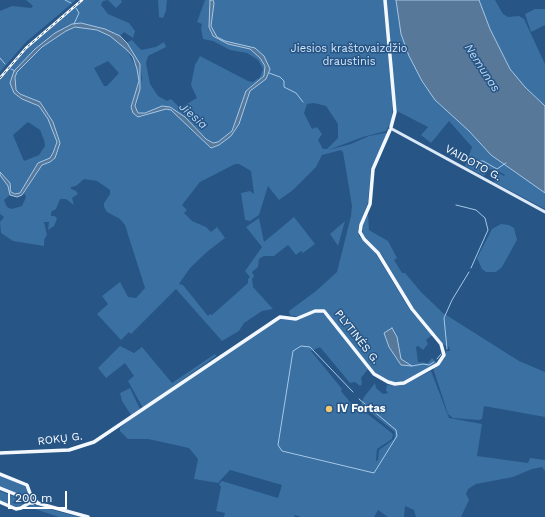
<!DOCTYPE html>
<html>
<head>
<meta charset="utf-8">
<style>
	body { margin:0 }
	#map { position:relative; width:545px; height:517px; overflow:hidden; background:#265586; font-family:"Work Sans",sans-serif }
	canvas { display:block }
	.scale { position:absolute; left:8px; top:491px; width:59px; height:18px; box-sizing:border-box; border:2px solid #fff; border-top:0; padding-left:5px; font-size:12px; line-height:14px; white-space:nowrap; color:#fff; -webkit-text-stroke:3px #265586; paint-order:stroke }
</style>
</head>
<body>
<div id="map">
<canvas width="545" height="517"></canvas>
<div class="scale">200 m</div>
</div>
<script>
const c = document.querySelector('canvas').getContext('2d');
c.lineJoin = 'round';
function paint(path, color) {
  c.fillStyle = color;
  c.fill(path, 'evenodd');
}
function toPath(rows) {
  const path = new Path2D();
  for (const r of rows) {
    path.moveTo(r[0], r[1]);
    for (let i = 2; i < r.length; i += 2) path.lineTo(r[i], r[i + 1]);
  }
  return path;
}
function trace(path, color, width, dash) {
  c.strokeStyle = color;
  c.lineWidth = width;
  c.lineCap = dash ? 'butt' : 'round';
  c.setLineDash(dash || []);
  c.stroke(path);
}
function drawText(font, color, halo, rows, align = 'center') {
  c.font = font + ' "Work Sans",sans-serif';
  c.lineWidth = 3;
  c.setLineDash([]);
  c.textBaseline = 'middle';
  c.strokeStyle = halo;
  c.fillStyle = color;
  for (const [text, x, y, turn = 0] of rows) {
    c.save();
    c.translate(x, y);
    c.rotate((+turn || 0) * Math.PI / 180);
    c.textAlign = isNaN(turn) ? turn : align;
    if (halo) c.strokeText(text, 0, 0);
    c.fillText(text, 0, 0);
    c.restore();
  }
}
paint(toPath([
	[26,0,76,0,26,42,0,72,0,11,12,6,31,8,33,6],
	[83,0,121,0,122,2,116,8,108,0,103,1,101,5,108,14,129,23,135,31,133,38,124,32,120,36,91,25,65,27,35,49,14,71,10,83,14,93,22,99,39,106,48,119,57,142,53,153,50,158,38,163,20,193,13,193,10,183,0,172,0,80,27,49],
	[28,122,40,130,44,140,45,146,39,155,24,161,13,135],
	[158,0,167,0,166,11,163,18,159,17],
	[205,0,210,0,210,32,213,36,221,41,214,35,210,27,212,0,396,0,401,34,409,56,422,81,435,100,469,131,491,155,545,193,545,209,494,182,499,173,504,176,505,175,495,169,487,170,484,176,465,166,472,147,449,121,431,143,421,135,428,127,397,111,395,97,393,98,392,120,386,131,363,137,328,150,351,144,369,136,385,133,387,134,371,169,368,202,358,229,359,236,374,251,410,310,434,336,431,336,426,340,428,344,423,350,418,346,416,347,418,362,428,363,432,358,437,363,432,367,405,381,398,383,390,382,376,374,325,310,317,309,298,317,290,315,289,311,316,291,337,272,351,216,352,206,343,152,341,150,322,155,316,167,293,190,279,200,268,186,259,215,250,221,245,220,241,193,250,191,254,194,251,171,239,164,235,164,200,182,182,205,187,210,184,213,192,221,206,227,211,232,217,227,225,238,208,251,190,268,179,284,183,285,208,316,210,314,212,315,248,283,248,279,250,277,245,271,262,247,246,227,259,218,264,242,294,217,315,244,303,253,301,251,296,255,288,245,274,256,264,256,259,259,258,267,252,272,254,276,252,279,253,287,273,309,262,311,244,323,239,331,222,341,176,289,131,334,129,332,121,340,97,314,108,304,102,296,120,282,128,297,136,298,145,288,125,225,120,219,107,212,104,207,104,203,110,194,110,190,97,181,84,179,76,186,71,187,71,189,76,191,78,194,72,198,74,205,66,199,60,199,56,209,51,212,51,216,55,216,57,219,54,226,48,230,49,222,44,222,47,235,44,240,44,246,13,241,1,233,0,222,4,217,0,214,0,175,8,186,10,195,4,200,7,207,12,209,22,206,26,197,24,193,42,165,50,162,55,158,60,143,53,122,40,103,20,94,16,90,15,77,17,72,42,47,66,31,76,27,97,30,110,36,127,50,137,69,139,81,131,107,133,113,138,117,144,116,161,109,171,109,212,146,217,145,233,133,248,91,266,76,267,70,263,60,252,49,228,43,223,42,250,49,255,53,263,62,266,72,264,76,246,91,232,131,218,142,213,143,206,139,185,117,170,107,162,106,141,114,135,110,142,78,140,64,127,43,132,40,141,50,156,47,164,42,166,47,148,56,146,63,150,84,158,96,167,101,171,99,180,108,197,98,191,85,195,65,200,56,248,81,253,82,260,77,263,69,258,60,247,53,230,50,213,41,203,39,201,28,202,24,197,22],
	[108,61,119,73,107,86,104,86,94,68],
	[314,103,326,106,338,124,338,138,327,149,323,149,318,140,322,134,317,127,312,129,304,113,307,104],
	[392,329,397,337,401,359,411,366,401,365,389,347,384,333],
	[479,0,495,0,503,14,508,17,519,16,524,19,545,64,545,106,525,87,510,69,490,29],
	[545,9,545,25,531,32,525,14,535,9],
	[368,214,369,230,388,241,397,258,394,260,402,273,405,273,421,292,443,313,519,361,545,372,545,417,484,406,482,419,479,420,453,418,448,414,434,371,434,368,444,359,446,351,450,351,449,347,444,345,413,308,382,255,363,235,362,226],
	[345,221,338,246,330,234],
	[501,224,509,225,514,228,517,240,502,267,496,272,486,272,482,269,477,258,492,229],
	[316,312,321,312,329,318,368,369,361,378,362,384,360,386,355,382,350,383,320,347,311,351,342,389,341,391,350,402,359,407,393,434,392,439,377,449,376,461,378,460,379,450,394,439,395,432,361,405,364,397,375,383,376,388,383,394,388,393,386,390,387,385,400,386,431,371,449,418,482,424,477,456,528,463,530,458,545,460,545,471,542,467,532,469,513,477,476,484,468,489,466,494,469,500,461,517,416,517,414,510,405,506,404,517,388,517,378,510,374,517,301,517,295,515,294,517,224,517,225,513,216,511,221,487,219,484,222,481,278,498,282,485,230,470,218,483,194,479,198,459,189,448,148,439,128,439,120,431,120,428,127,422,278,319,300,319],
	[120,346,134,353,142,347,172,383,215,354,216,356,143,408,128,381,134,376,125,363,106,378,98,368],
	[130,388,140,409,131,415,122,401,120,393],
	[0,476,25,486,28,488,28,495,24,496,0,486],
	[0,491,22,500,23,505,15,507,0,500],
	[32,504,60,512,79,517,59,517,26,506]
]), '#3b70a2');
const water = toPath([
	[210,0,213,0,214,3,211,26,217,37,225,41,255,48,264,56,270,69,266,79,250,91,239,124,231,136,219,145,211,148,171,110,166,109,138,117,133,113,131,107,139,81,137,69,133,57,127,50,110,36,97,30,75,27,66,31,42,47,17,72,15,77,16,90,20,94,40,102,53,122,60,143,55,158,50,162,42,165,22,195,17,197,10,195,8,186,0,175,0,172,10,183,11,192,15,194,20,193,38,163,50,158,53,153,57,142,48,119,39,106,22,99,14,93,10,83,14,71,35,49,55,33,72,24,81,23,105,29,120,36,127,43,140,64,140,89,135,106,138,113,145,113,162,106,170,107,185,117,206,139,213,143,218,142,232,131,246,91,264,76,265,66,260,58,250,49,228,44,213,36,209,27,210,0],
	[396,0,479,0,490,29,510,69,525,87,545,106,545,193,491,155,469,131,435,100,422,81,409,56,401,34,396,0],
	[392,328,397,337,401,359,412,366,401,365,389,347,384,333,392,328]
]);
paint(water, '#577899');
trace(water, '#a5c8e8', 1);
trace(toPath([
	[65,0,71,3],
	[74,24,79,13,76,8],
	[0,58,5,64],
	[11,69,15,71],
	[269,73,280,77,284,81,284,87,296,93,303,102],
	[471,162,483,161,497,169,506,163],
	[456,205,476,210,485,218,488,230,471,268],
	[447,349,444,318,452,300,469,272],
	[437,359,441,354],
	[412,366,423,364,429,365,434,362],
	[353,392,310,347,301,346,293,351,278,445,282,451,374,473,397,436,396,430,359,399]
]), '#a5c8e8', 1);
trace(toPath([
	[392,129,545,212]
]), '#dbe9f7', 3);
trace(toPath([
	[385,0,395,112,391,127],
	[0,453,69,450,94,442,280,317,296,319,315,311,324,311,374,374,388,382,395,384,404,383,438,364,444,355,441,344,412,309,378,253,364,239,360,232,361,225,370,204,373,169,390,130],
	[0,474,27,485,31,496,37,502],
	[0,488,37,503,88,517],
	[0,502,16,509,21,508,29,503,33,503]
]), '#f3f8fe', 3.5);
const rail = toPath([
	[0,78,26,48,82,0]
]);
trace(rail, '#fff', 2.5);
trace(rail, '#265586', 1, [3]);
for (const [x, y, r, color] of [
	[329,409,4,"#f1c776"]
]) {
  const dot = new Path2D();
  dot.arc(x, y, r, 0, 2 * Math.PI);
  c.fillStyle = color;
  c.fill(dot);
  trace(dot, '#265586', 1.5);
}
drawText('11px', '#d5e6f6', '#265586', [
	["Jiesios kraštovaizdžio",349,49],
	["draustinis",349,62]
]);
drawText('11px', '#fff', '#265586', [
	["VAIDOTO G.",473,163,29],
	["PLYTINĖS G.",357,337,52],
	["ROKŲ G.",60,439,-7]
]);
drawText('bold 11px', '#fff', '#265586', [
	["IV Fortas",337,409]
], 'left');
drawText('italic 12px', '#bdd7ef', '#265586', [
	["Nemunas",482,68,57],
	["Jiesia",193,116,41]
]);
</script>
</body>
</html>
